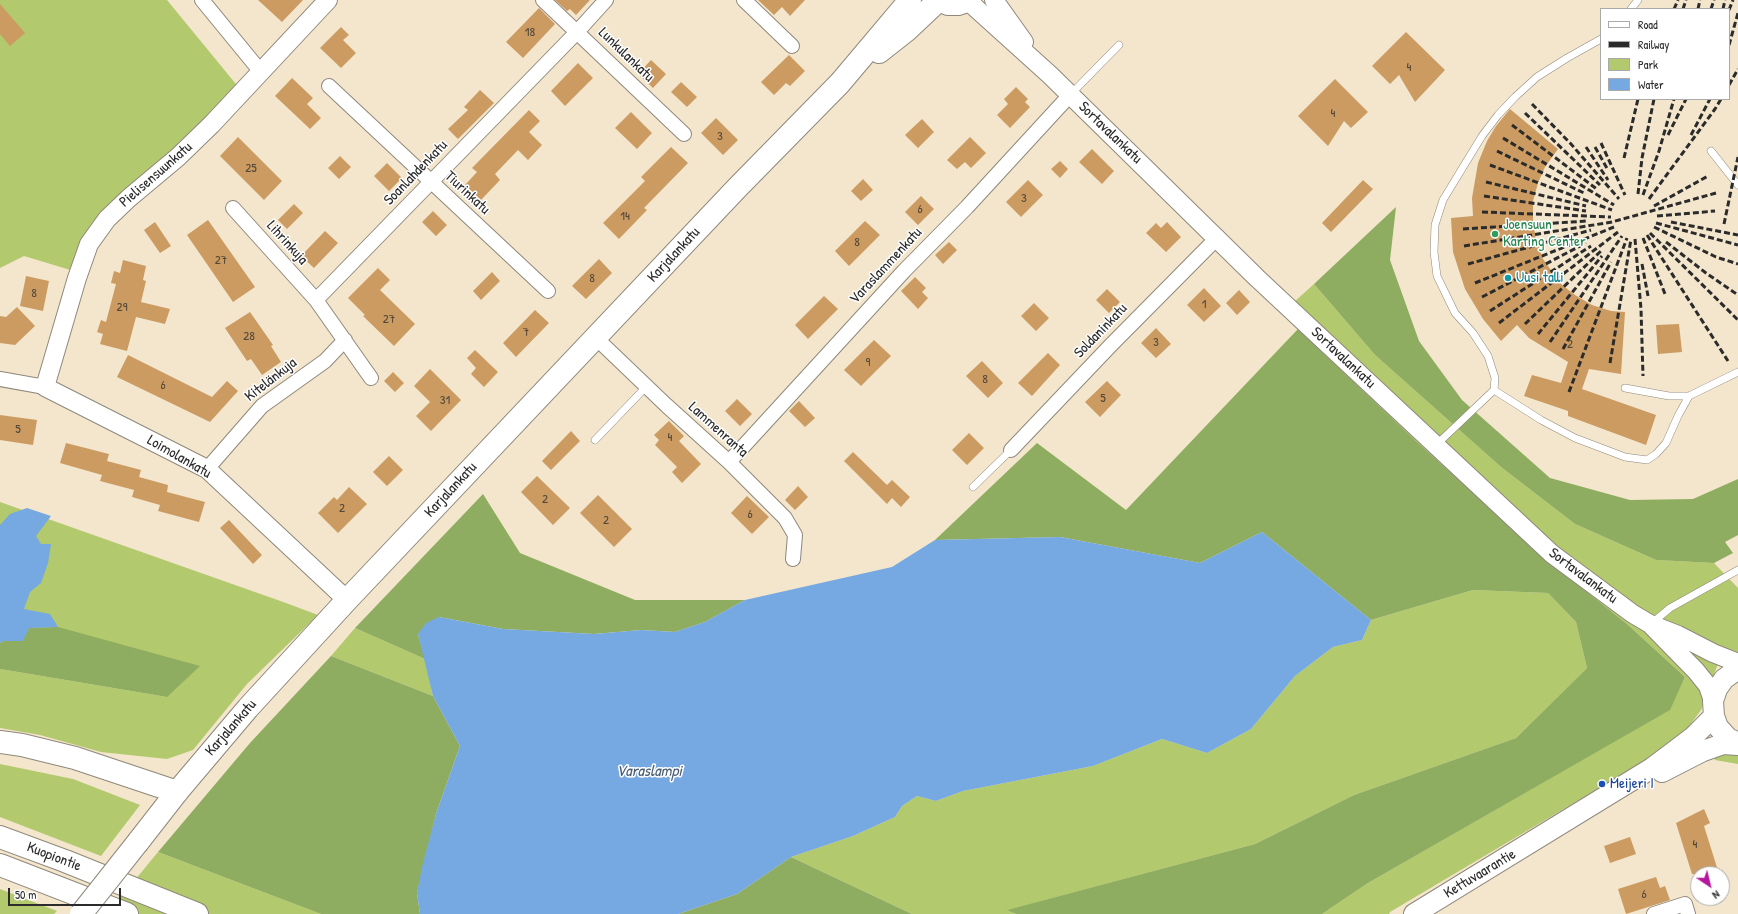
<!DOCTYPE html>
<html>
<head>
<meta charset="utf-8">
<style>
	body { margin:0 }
	#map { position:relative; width:1738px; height:914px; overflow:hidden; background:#f3e6cc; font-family:"Patrick Hand",sans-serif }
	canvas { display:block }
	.legend { position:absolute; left:1600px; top:8px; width:130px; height:92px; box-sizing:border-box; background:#fff; border:1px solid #aaa; margin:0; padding:5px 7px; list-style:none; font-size:12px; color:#2b2b2b }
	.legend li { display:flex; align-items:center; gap:8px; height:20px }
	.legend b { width:20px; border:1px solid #aaa }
	.north { position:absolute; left:1690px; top:866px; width:40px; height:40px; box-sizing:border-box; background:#fff; border:1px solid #aaa; border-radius:50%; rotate:145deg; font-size:11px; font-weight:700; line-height:16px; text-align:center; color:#2b2b2b }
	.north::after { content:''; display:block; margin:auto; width:14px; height:18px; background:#b5179e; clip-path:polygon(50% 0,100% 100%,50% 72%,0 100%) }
	.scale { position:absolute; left:8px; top:888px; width:113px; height:18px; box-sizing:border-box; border:2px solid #2b2b2b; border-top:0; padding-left:5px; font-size:12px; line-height:14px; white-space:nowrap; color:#2b2b2b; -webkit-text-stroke:3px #fff; paint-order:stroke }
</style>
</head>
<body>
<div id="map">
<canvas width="1738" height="914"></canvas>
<ul class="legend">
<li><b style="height:5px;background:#fff"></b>Road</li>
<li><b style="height:5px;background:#2b2b2b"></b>Railway</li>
<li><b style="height:11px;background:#b3c96d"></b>Park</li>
<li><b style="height:11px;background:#76a8e1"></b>Water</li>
</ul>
<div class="north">N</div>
<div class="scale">50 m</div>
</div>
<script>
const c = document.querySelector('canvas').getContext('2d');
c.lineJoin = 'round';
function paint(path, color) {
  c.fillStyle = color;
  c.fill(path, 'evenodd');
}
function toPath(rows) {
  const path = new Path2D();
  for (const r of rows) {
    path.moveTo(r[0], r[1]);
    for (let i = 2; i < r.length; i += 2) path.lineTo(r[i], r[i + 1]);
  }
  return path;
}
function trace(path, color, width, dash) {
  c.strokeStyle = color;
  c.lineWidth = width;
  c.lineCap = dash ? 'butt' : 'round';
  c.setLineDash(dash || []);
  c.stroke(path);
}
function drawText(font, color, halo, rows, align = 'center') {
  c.font = font + ' "Patrick Hand",sans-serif';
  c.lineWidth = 3;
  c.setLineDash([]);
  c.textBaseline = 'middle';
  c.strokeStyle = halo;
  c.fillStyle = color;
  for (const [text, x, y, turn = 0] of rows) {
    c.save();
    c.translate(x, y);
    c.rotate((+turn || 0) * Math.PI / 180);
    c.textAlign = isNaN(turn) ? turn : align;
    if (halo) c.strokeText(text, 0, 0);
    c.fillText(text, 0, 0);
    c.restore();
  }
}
paint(toPath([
	[0,0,167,0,240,89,128,195,77,272,24,256,0,268],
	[1314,284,1375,355,1501,467,1575,524,1656,560,1714,563,1738,588,1738,654,1723,650,1701,710,1682,736,1643,762,1390,912,1389,914,1322,914,1368,883,1669,710,1685,677,1627,624,1547,560,1417,442,1298,329,1293,303],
	[0,502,286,603,318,615,247,684,193,750,167,759,101,752,40,735,0,728,0,669,167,697,23,641,3,641,0,643],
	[1473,590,1548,593,1576,622,1587,668,1516,738,1354,795,1255,844,1008,910,1016,914,912,914,791,857,853,836,895,817,902,806,917,796,936,801,963,791,1093,766,1162,739,1207,753,1251,729,1295,676,1333,647,1362,640,1371,620],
	[355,628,425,659,433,696,331,656],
	[1712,754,1738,754,1738,764,1715,760],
	[0,764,73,779,140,805,101,856,0,817],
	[158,852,321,914,107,914],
	[0,889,57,911,54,914,0,914]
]), '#b3c96d');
paint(toPath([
	[1396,207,1390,260,1419,341,1462,400,1550,478,1630,500,1693,499,1738,479,1738,535,1725,542,1733,553,1714,563,1656,560,1575,524,1501,467,1375,355,1314,284],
	[1298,329,1417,442,1547,560,1627,624,1685,677,1670,710,1368,883,1322,914,1016,914,1007,910,1255,844,1354,795,1516,738,1587,668,1576,622,1548,593,1473,590,1371,620,1262,532,1200,563,1060,537,935,540,1037,443,1126,510],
	[483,494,520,553,635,600,745,600,705,622,675,632,641,630,594,634,503,629,439,617,418,634,425,659,355,628],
	[58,627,200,666,167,697,0,669,0,643,3,641,23,640,29,628],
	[331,656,433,696,460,746,436,814,417,893,420,914,321,914,158,852,250,743],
	[791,857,912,914,678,914,737,894]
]), '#8ead60');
paint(toPath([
	[27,508,51,516,36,536,41,544,51,544,48,563,41,583,30,592,24,609,50,614,58,627,29,628,23,641,3,641,0,643,0,525,10,514],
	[1262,532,1371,620,1362,640,1333,647,1295,676,1251,729,1207,753,1162,739,1093,766,963,791,936,801,917,796,902,806,895,817,853,836,791,857,737,894,678,914,420,914,417,893,422,867,436,814,460,746,433,696,418,634,426,623,439,617,503,629,594,634,641,630,675,632,705,622,745,600,892,567,935,540,1060,537,1200,563]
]), '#76a8e1');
paint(toPath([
	[258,0,303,0,282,22],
	[555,0,590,0,576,15,570,9,567,11],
	[758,0,805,0,790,16,782,7,774,15],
	[0,4,25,33,10,46,0,34],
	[539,8,555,24,523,58,506,42],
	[341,27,349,35,343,40,356,53,341,68,320,48],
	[1406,32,1445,70,1415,102,1399,75,1390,84,1372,66],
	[789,55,805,71,790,86,786,83,774,95,761,82],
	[651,60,666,74,653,88,638,74],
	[578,63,593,78,565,106,551,91],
	[292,78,313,98,307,104,321,118,310,129,275,96],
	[1335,79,1368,112,1351,128,1344,121,1328,146,1298,116],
	[681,82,697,97,687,107,671,92],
	[1016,87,1028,99,1025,102,1030,107,1010,128,997,115,1008,104,1004,99],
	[480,90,494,103,458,139,448,129,468,110,464,107],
	[1510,109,1558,149,1545,167,1538,183,1533,201,1533,220,1536,240,1543,259,1561,284,1575,295,1592,305,1611,311,1625,312,1621,374,1589,369,1582,389,1656,415,1646,445,1568,416,1568,411,1524,396,1532,375,1561,383,1568,362,1529,338,1517,325,1501,341,1483,319,1465,289,1453,252,1451,218,1473,216,1472,198,1478,163,1487,141,1496,126],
	[529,110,540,121,529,132,542,145,528,160,518,150,495,174,500,180,481,200,465,185,477,172,472,168],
	[631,112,652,133,637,149,615,128],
	[716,118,738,140,723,155,701,133],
	[922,119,934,132,918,148,905,135],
	[238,137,282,181,264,200,220,156],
	[970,137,986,153,971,168,965,162,957,169,947,160],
	[671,147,688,163,644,208,647,210,619,239,603,223,645,181,641,177],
	[1092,149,1114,171,1102,184,1079,162],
	[340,156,351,167,339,179,328,168],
	[1060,161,1068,169,1060,178,1051,169],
	[387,163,402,178,389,191,374,176],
	[863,179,873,190,861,201,851,191],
	[1028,180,1043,195,1021,217,1006,202],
	[1363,180,1373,189,1331,232,1322,223],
	[921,196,934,209,918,225,905,212],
	[294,204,303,213,287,229,278,220],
	[433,211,447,225,436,236,422,222],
	[208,220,255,287,233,302,187,235],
	[865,221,880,235,849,266,835,251],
	[155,222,171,246,160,253,144,230],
	[1167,222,1181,237,1166,252,1146,233,1156,223,1161,228],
	[325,231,338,243,314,268,301,256],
	[949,242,957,250,943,264,935,255],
	[599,259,612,273,586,299,572,286],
	[123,260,146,266,143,280,146,281,141,302,170,309,165,324,136,317,127,351,100,344,103,334,97,332,101,320,106,322,116,284,111,283,114,271,120,273],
	[378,268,390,280,380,290,415,324,394,346,363,316,365,315,348,298],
	[492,272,500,281,481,300,473,291],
	[26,276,49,281,43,311,20,306],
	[915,277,926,288,922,292,928,298,918,309,901,291],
	[1204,288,1221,306,1204,322,1187,305],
	[1107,289,1120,302,1109,313,1096,300],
	[1239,290,1250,302,1237,315,1226,303],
	[824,296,838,309,808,339,795,325],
	[1034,303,1049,318,1036,331,1021,316],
	[17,307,35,326,15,345,0,343,0,316,6,317],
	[535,310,549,323,516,357,503,343],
	[250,312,273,345,271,346,281,362,262,375,251,359,247,361,225,328],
	[1679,324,1682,352,1658,354,1656,325],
	[1156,328,1171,344,1156,358,1141,343],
	[874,340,891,356,861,386,844,370],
	[475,350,498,372,484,387,471,374,476,368,467,358],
	[1048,353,1060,365,1032,396,1018,383],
	[128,355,212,397,227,381,238,391,210,422,117,377],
	[982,361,1003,383,988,398,966,376],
	[430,369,461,400,431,431,416,416,430,402,414,386],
	[393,372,404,383,395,392,384,381],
	[1107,381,1121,395,1100,417,1085,402],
	[737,399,752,414,740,426,725,411],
	[799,401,815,418,805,427,789,411],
	[0,415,37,420,33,445,0,440],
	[669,421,684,436,679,441,701,464,682,483,672,472,677,467,655,445,659,440,654,435],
	[571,431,580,441,551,470,542,461],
	[969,433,984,448,967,465,952,450],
	[66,443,109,454,107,461,141,470,139,477,168,485,167,492,205,502,199,522,158,511,160,505,132,497,134,490,100,481,102,475,60,463],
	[853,452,887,485,892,480,910,497,901,507,892,498,887,504,844,461],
	[389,456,403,470,387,486,373,472],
	[537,476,570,508,553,525,521,492],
	[798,486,808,497,795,510,785,500],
	[349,487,367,504,338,533,318,513,334,497,337,500],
	[598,495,632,529,614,547,580,513],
	[747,496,769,517,752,534,731,513],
	[229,520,262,555,253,564,220,528],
	[1704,809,1710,823,1704,826,1719,874,1692,874,1676,823],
	[1630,837,1636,854,1610,863,1604,846],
	[1656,877,1660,888,1665,886,1670,900,1626,914,1618,889]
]), '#cb9b62');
const service = toPath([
	[1631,9,1638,0],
	[1070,95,1119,45],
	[1711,151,1738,185],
	[1625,388,1669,396,1689,396,1738,372],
	[1494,390,1541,420,1575,438,1625,457,1647,460,1656,454,1666,443,1678,416,1689,396],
	[595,440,646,387],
	[1435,446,1494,390,1495,378,1488,356,1473,333,1455,313,1437,276,1434,252,1435,225,1443,200,1482,136,1498,115,1515,97,1537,77,1567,58,1601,39],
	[973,487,1011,450],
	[1652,623,1670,608,1738,570]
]);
const minor = toPath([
	[202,0,261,72],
	[543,0,684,134],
	[744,0,792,46],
	[329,86,548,291],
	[233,208,316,300],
	[596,338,666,405,729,462,785,518,795,535,793,559],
	[371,378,316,300,577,32,606,0],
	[0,379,45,387],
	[1011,450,1111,345,1218,237],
	[729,462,904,271,967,207,1070,95],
	[207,469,262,406,325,361,345,340],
	[1654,914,1685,904,1688,914]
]);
const tertiary = toPath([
	[328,0,212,124,178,157,129,198,107,219,89,244,77,278,45,387,207,469,347,600],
	[994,0,1024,42],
	[968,1,1050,75,1257,278,1552,554,1633,614,1650,624,1678,635,1713,653,1738,663],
	[1652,626,1696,671,1708,686,1713,701]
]);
const secondary = toPath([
	[1738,669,1724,679,1717,689,1713,701,1714,716,1718,727,1728,738,1738,743],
	[1662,772,1703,751,1723,744,1738,745],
	[1414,914,1652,768,1693,737,1714,716]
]);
const primary = toPath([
	[879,52,907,30,939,0,948,4,958,4,970,0],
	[138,842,177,792,248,708,347,600,737,188,840,83,910,0]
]);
const motorway = toPath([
	[0,742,22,745,75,758,177,792],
	[0,837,65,861,197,914],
	[0,865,127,914]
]);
trace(service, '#8f887c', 8);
trace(minor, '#8f887c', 16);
trace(tertiary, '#8f887c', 20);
trace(secondary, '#8f887c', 22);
trace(primary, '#8f887c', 24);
trace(motorway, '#8f887c', 24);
trace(service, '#fff', 7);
trace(minor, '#fff', 14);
trace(tertiary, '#fff', 18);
trace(secondary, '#fff', 20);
trace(primary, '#fff', 22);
trace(motorway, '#fff', 22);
trace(toPath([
	[1674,9,1678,0],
	[1683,9,1686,0],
	[1698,9,1700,0],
	[1711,9,1714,0],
	[1723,9,1725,0],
	[1729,10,1733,0],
	[1729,45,1738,13],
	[1729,85,1738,69],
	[1532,104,1571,144,1619,199],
	[1525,113,1600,185],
	[1512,125,1598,190],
	[1668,135,1686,99],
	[1691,135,1710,99],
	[1503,138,1614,205],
	[1601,143,1625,195],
	[1586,147,1608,180],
	[1595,147,1608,170],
	[1497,151,1586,194],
	[1624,158,1638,99],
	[1490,165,1612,210],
	[1486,182,1586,206],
	[1638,194,1642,158,1654,99],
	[1643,195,1659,151,1674,99],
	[1484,196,1586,211],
	[1649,199,1715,109,1721,99],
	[1654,206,1708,176],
	[1482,212,1611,217],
	[1657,216,1715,211],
	[1671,222,1738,235],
	[1656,223,1738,245],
	[1724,224,1738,157],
	[1654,227,1716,257,1738,264],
	[1463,229,1587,221],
	[1650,233,1738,320],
	[1647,235,1728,361],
	[1643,238,1665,294],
	[1635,239,1641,309,1643,376],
	[1666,242,1706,273,1738,295],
	[1464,246,1612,222,1716,193],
	[1468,264,1591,230],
	[1642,264,1648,296],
	[1475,283,1614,227],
	[1482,297,1586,243],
	[1490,311,1591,246],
	[1499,323,1618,232],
	[1525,324,1602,250],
	[1538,334,1602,256],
	[1550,342,1622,236],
	[1563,349,1611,262],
	[1610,363,1631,239],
	[1569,392,1627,238]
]), '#2b2b2b', 3, [6, 3]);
const primaryBridge = toPath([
	[81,914,138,842]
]);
trace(primaryBridge, '#8f887c', 24, []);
trace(primaryBridge, '#fff', 22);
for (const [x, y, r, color] of [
	[1495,234,4,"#2e9e5b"],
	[1508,278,4,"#0f9aa8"],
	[1602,784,4,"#1a4fb4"]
]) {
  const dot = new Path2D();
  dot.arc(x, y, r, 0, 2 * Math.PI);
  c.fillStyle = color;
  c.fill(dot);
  trace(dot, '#fff', 1.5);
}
drawText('13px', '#534739', null, [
	["18",530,33],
	["4",1409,68],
	["4",1333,114],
	["3",720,137],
	["25",251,169],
	["3",1024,199],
	["6",920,210],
	["14",625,217],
	["8",857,243],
	["27",221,261],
	["8",592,279],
	["8",34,294],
	["1",1204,305],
	["29",122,308],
	["27",389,320],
	["7",526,333],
	["28",249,337],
	["3",1156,343],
	["2",1570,345],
	["9",868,363],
	["8",985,380],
	["6",163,386],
	["5",1103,399],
	["31",445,401],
	["5",18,430],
	["4",670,438],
	["2",545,500],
	["2",342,509],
	["6",750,515],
	["2",606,521],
	["4",1695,845],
	["6",1644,895]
]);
drawText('15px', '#2b2b2b', '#fff', [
	["Lunkulankatu",626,55,44],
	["Sortavalankatu",1110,133,44],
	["Soanlahdenkatu",416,173,-46],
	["Pielisensuunkatu",156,175,-41],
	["Tiurinkatu",467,193,43],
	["Lihrinkuja",287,243,48],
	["Karjalankatu",674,255,-47],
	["Varaslammenkatu",886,266,-47],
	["Soldaninkatu",1101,331,-46],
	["Sortavalankatu",1343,358,43],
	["Kitelänkuja",271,380,-38],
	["Lammenranta",718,430,42],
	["Loimolankatu",179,457,30],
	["Karjalankatu",451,490,-47],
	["Sortavalankatu",1583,576,37],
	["Karjalankatu",231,728,-49],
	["Kuopiontie",54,857,21],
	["Kettuvaarantie",1480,874,-31]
]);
drawText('15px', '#27864d', '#fff', [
	["Joensuun",1503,225],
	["Karting Center",1503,242]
], 'left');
drawText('15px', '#0d838f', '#fff', [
	["Uusi talli",1516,278]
], 'left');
drawText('15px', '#164399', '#fff', [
	["Meijeri I",1610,784]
], 'left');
drawText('italic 16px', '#495d74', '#fff', [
	["Varaslampi",649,772]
]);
</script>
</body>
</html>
